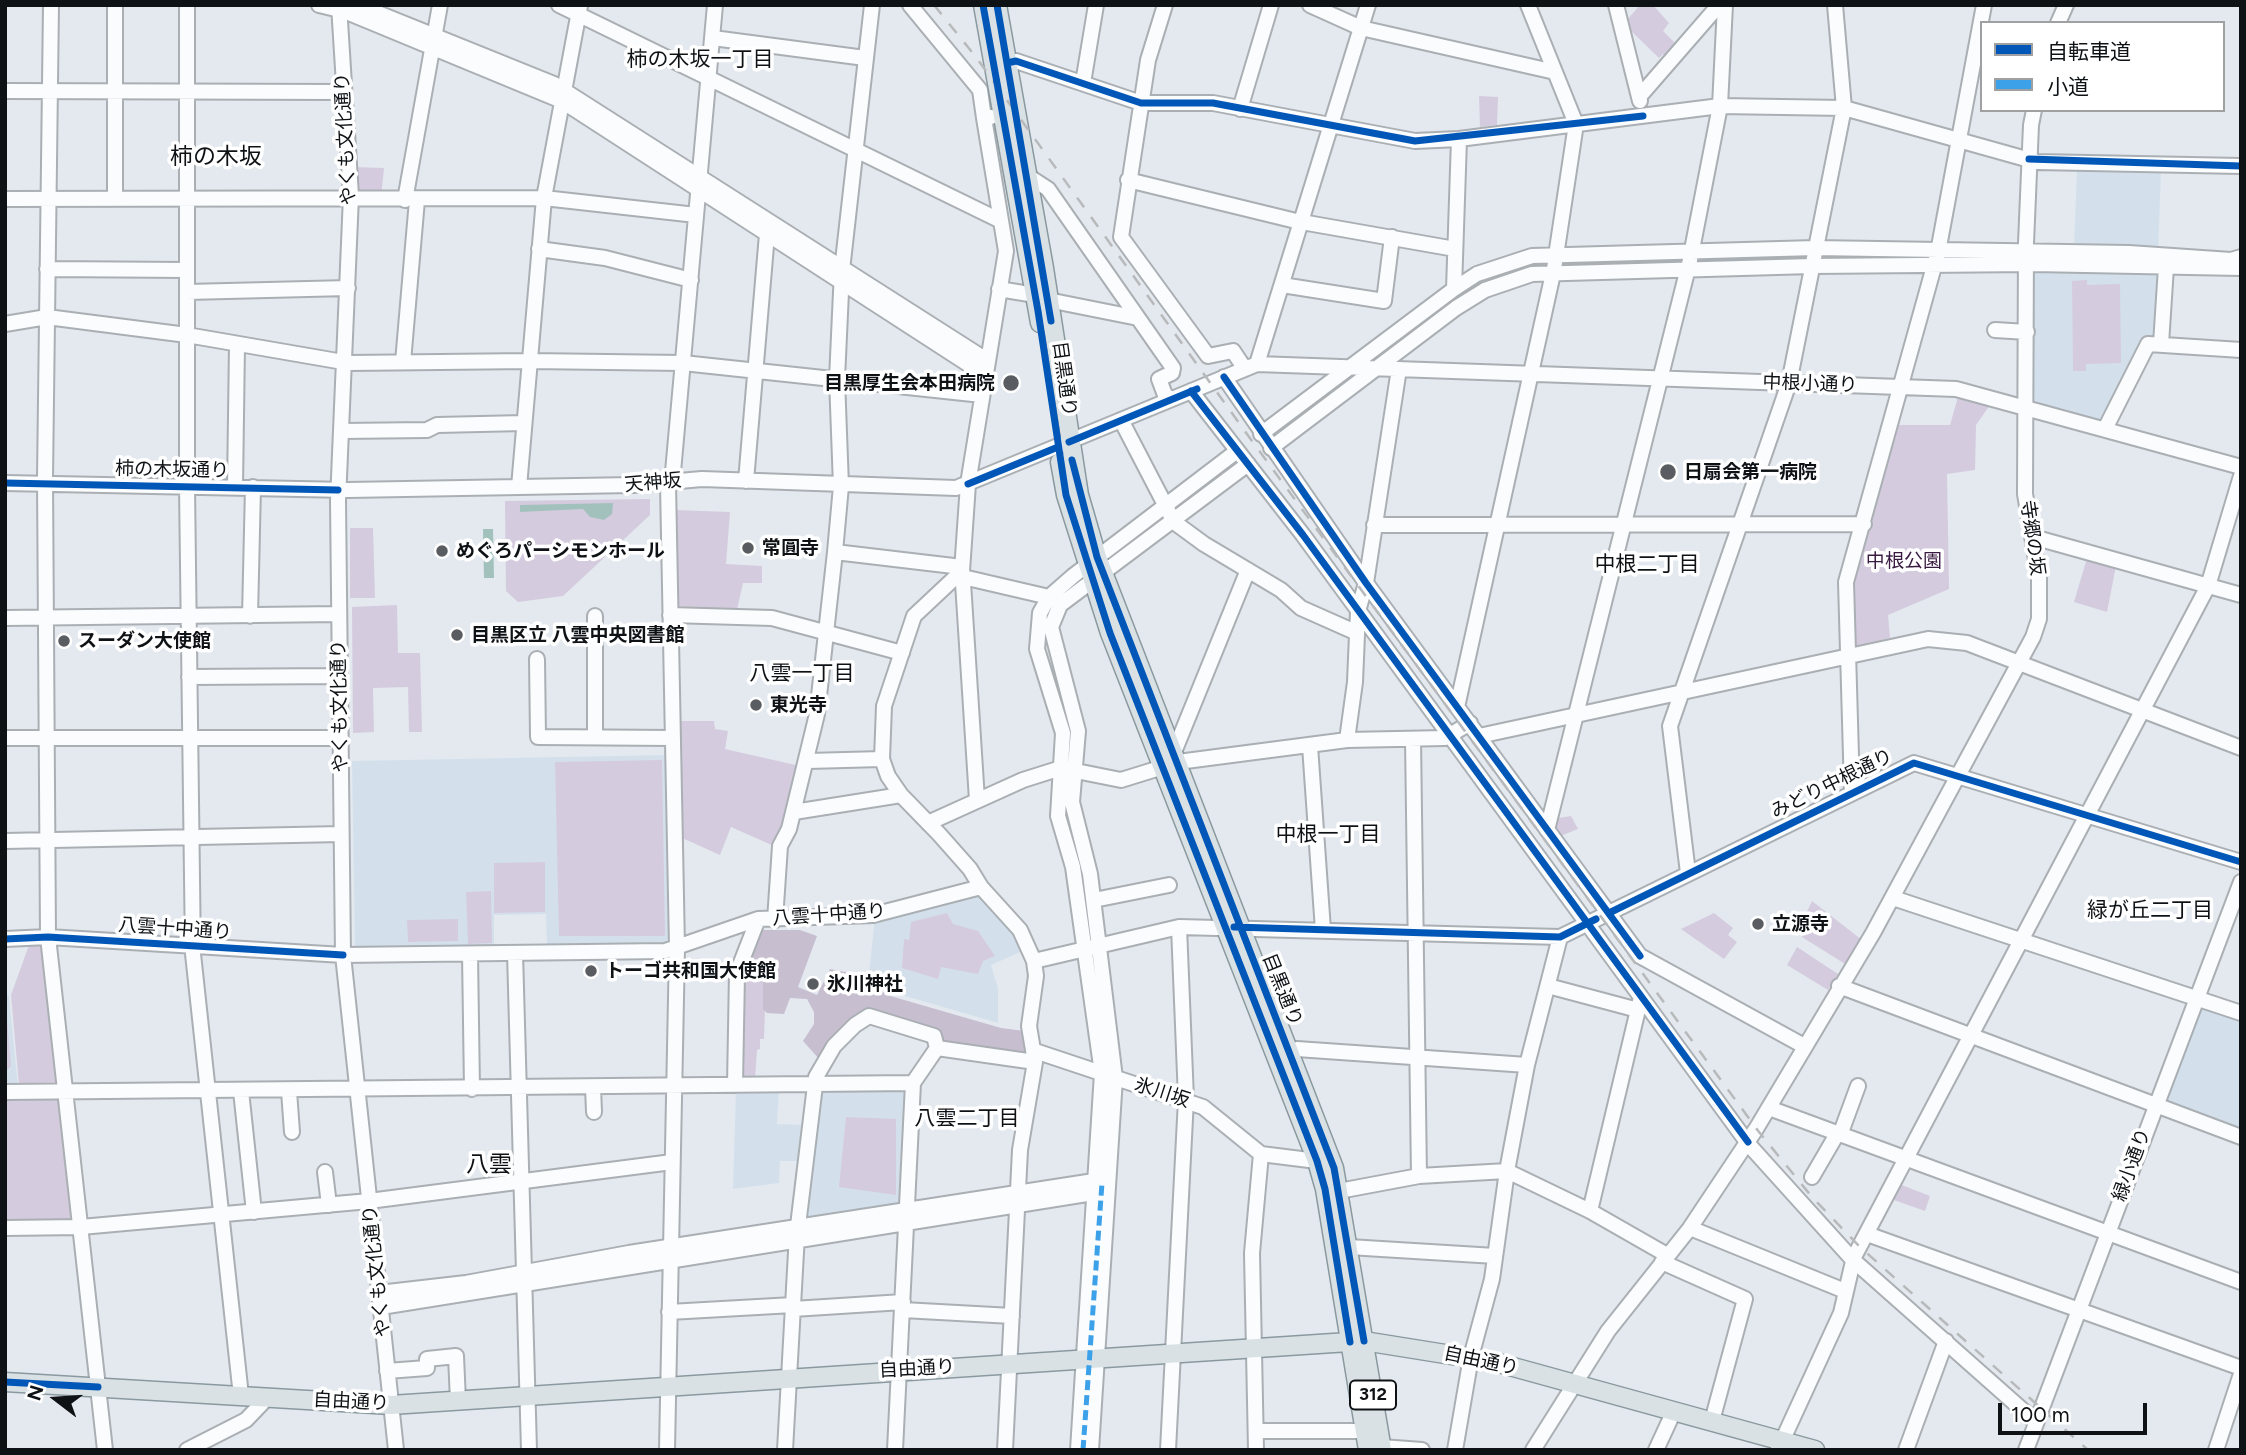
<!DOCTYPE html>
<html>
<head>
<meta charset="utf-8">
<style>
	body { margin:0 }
	#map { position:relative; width:2246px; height:1455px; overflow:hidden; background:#e3e9ef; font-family:Figtree,"Noto Sans JP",sans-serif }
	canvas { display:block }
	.frame { position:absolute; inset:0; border:7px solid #0e1215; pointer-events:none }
	.legend { position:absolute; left:1980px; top:21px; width:245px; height:91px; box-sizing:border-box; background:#fff; border:2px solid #9fa0a1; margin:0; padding:9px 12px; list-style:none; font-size:21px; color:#0e1215 }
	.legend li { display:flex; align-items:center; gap:14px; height:35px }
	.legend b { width:35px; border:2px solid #9fa0a1 }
	.north { position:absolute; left:21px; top:1364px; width:70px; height:70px; -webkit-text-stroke:5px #fff; paint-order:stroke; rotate:287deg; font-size:19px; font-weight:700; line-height:28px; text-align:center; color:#0e1215 }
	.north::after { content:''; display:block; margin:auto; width:24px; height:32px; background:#0e1215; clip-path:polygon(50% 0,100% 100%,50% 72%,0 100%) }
	.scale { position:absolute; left:1998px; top:1403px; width:149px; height:32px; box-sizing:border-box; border:4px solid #0e1215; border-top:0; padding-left:9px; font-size:21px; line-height:24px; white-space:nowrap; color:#0e1215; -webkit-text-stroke:5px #fff; paint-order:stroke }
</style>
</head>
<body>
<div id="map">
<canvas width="2246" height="1455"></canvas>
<div class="frame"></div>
<ul class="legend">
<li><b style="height:9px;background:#0057b8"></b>自転車道</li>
<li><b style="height:9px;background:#3da1ea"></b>小道</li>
</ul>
<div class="north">N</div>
<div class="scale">100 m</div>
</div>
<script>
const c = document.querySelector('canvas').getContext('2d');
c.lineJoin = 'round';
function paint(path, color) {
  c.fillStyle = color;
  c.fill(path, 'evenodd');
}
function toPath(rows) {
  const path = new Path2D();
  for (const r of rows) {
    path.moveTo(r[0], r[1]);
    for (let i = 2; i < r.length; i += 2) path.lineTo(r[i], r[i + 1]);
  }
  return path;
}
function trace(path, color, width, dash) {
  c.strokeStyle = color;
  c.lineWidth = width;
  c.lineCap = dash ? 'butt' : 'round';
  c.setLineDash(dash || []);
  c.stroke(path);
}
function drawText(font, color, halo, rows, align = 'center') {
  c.font = font + ' Figtree,"Noto Sans JP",sans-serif';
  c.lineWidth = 7;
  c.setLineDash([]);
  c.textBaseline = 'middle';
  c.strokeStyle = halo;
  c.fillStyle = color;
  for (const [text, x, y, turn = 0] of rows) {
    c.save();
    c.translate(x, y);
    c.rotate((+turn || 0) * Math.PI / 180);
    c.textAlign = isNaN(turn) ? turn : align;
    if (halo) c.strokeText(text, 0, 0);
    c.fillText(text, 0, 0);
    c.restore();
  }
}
paint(toPath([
	[2077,169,2161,170,2155,338,2143,339,2103,420,2095,421,2032,402,2033,270,2074,248],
	[668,755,670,937,663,945,547,945,546,914,494,915,494,946,355,947,352,761],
	[979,892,1017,933,1025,950,991,965,998,988,998,1023,888,991,869,974,875,918],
	[5,994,9,996,18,1086,5,1087],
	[2203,1008,2241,1020,2241,1132,2169,1105,2167,1098,2199,1009],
	[909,1087,905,1205,804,1222,819,1089],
	[736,1089,779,1089,777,1124,805,1125,801,1161,780,1161,779,1183,733,1189]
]), '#d3e0ec');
paint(toPath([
	[1640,5,1653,5,1669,23,1663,31,1678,46,1668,58,1663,54,1659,58,1628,28,1626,21],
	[1479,96,1498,97,1497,125,1480,127],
	[352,167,384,168,381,197,354,195],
	[2087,280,2087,285,2120,284,2121,363,2086,364,2086,371,2073,371,2072,281],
	[1958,397,1990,405,1976,425,1975,470,1947,474,1949,589,1888,615,1890,638,1854,648,1852,586,1899,425,1950,425],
	[650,499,650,515,563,596,518,602,506,591,505,501],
	[675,510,730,512,726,564,762,566,762,583,743,583,736,614,677,612],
	[350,528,373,528,375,598,350,598],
	[2087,558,2116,566,2107,612,2074,602],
	[397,605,398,653,420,653,422,732,409,732,408,687,373,688,374,732,353,733,352,607],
	[678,721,714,721,715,729,728,731,725,749,800,766,782,831,774,846,731,827,720,855,680,837],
	[662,760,665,936,559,936,555,762],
	[1571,816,1578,829,1558,837,1551,827,1553,819],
	[545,862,545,912,494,913,494,863],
	[491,891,492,943,468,944,466,892],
	[1812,901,1862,940,1845,964,1802,937,1810,919,1805,916],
	[947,913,953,924,978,931,995,956,983,961,978,974,941,967,938,979,902,968,904,939,909,940,911,922],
	[1714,913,1733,928,1728,935,1737,942,1724,959,1681,929],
	[458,919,458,941,408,942,407,920],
	[29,945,39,945,45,949,75,1220,72,1225,5,1225,5,1097,20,1096,11,995],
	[1797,947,1838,974,1828,990,1787,965],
	[741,970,766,980,764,1039,760,1039,760,1049,757,1050,755,1080,738,1080],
	[5,996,11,1066,5,1072],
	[846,1117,896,1119,896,1195,839,1187],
	[1899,1184,1930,1196,1925,1211,1891,1199]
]), '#d5cbde');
paint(toPath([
	[759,930,800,930,817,936,798,987,817,995,830,969,860,975,887,995,1001,1028,1024,1031,1030,1058,940,1045,857,1017,820,1060,803,1041,814,1024,814,1012,807,999,790,998,784,1014,767,1013,763,1009,763,982,739,976]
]), '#c7bed0');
paint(toPath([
	[613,503,612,514,604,520,590,517,583,509,520,512,520,505],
	[483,529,493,529,494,578,484,578]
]), '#a2c1bd');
const minor = toPath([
	[51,5,45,479,48,937,105,1450],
	[115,5,115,199],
	[187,5,187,487,193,954,241,1396],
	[319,5,344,11,562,101,985,375],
	[339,5,351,196,338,501,343,955,396,1450],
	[358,5,554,84,988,361],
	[559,5,1001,221],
	[910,5,980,90,984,118,991,117],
	[1165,5,1148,60,1121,237,1208,356,1233,351,1245,369],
	[1310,5,1361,28,1555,72],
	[1616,5,1640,101],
	[2058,23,2066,5],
	[713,38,865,58],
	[1007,63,1016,61,1141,103,1213,103,1415,141,1459,139,1720,106,1844,108,2037,162,2241,166],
	[1083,83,1096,5],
	[5,91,343,92],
	[1639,97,1719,5],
	[1240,109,1271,5],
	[984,118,1006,251,968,484,962,571,914,616,884,706,882,759,888,776,901,795,939,834,970,869,981,887,1020,930,1034,961,1036,976,1029,1026,1035,1062,1020,1150,1005,1450],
	[1028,176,1048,189,1173,368,1172,373,1159,379,1165,395,1172,399],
	[1128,180,1296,221,1455,249],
	[5,199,544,198,696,215],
	[405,200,440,5],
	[539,249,605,258,691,280],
	[47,269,187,270],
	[1282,285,1384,301,1392,237],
	[999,289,1035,295],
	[1454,289,1459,139],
	[187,292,348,288],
	[1048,300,1138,318],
	[5,324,47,317,187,335,349,363,530,361,683,363,982,395],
	[1995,330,2027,332],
	[2161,344,2166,267],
	[403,362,417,200],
	[1257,364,1368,5],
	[1224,377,1366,583,1640,956,1804,1046],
	[1191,391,1303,535,1750,1146,1853,1260,2036,1422],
	[1121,420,1174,522,1204,544,1281,590,1301,608,1355,632],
	[2105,429,2148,344,2241,350],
	[342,431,427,430,437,425,524,423],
	[1261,434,1454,289,1477,274,1532,256,1815,248,2129,253,2231,260,2241,257],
	[1271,448,1456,308,1485,290,1532,274,1812,266,2033,264,2241,268],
	[746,481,767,234],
	[5,483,348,490,633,485,702,479,956,488,1257,364,1956,389,2241,467],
	[672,483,715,5],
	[235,487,237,345],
	[519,487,544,198,580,6],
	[1374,525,1864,524],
	[2033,537,2241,595],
	[835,552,962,567,977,800],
	[963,577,1049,597],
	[670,615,772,618,902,653],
	[250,616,253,487],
	[595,616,595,737],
	[5,618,339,614],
	[537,659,538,737,673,738],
	[189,677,340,676],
	[1457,707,1554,269,1576,124,1528,5],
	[1479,736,1928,639,1967,643,2241,748],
	[5,738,340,738],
	[1413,739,1419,1176],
	[1347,740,1355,682,1358,611,1366,583,1399,369],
	[1310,746,1323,930],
	[1174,752,1248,570],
	[808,761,882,759],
	[1178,762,1347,740,1445,738,1470,723],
	[1852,791,1846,582,1938,252,1984,5],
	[794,812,901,795],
	[928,823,1023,780,1061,768,1121,780,1163,767],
	[1547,830,1690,260,1720,106,1725,5],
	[5,841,341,834],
	[1688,873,1670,726,1789,383,1844,108,1835,5],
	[1893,898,2241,1013],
	[1094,900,1169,885],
	[775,920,780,846,789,829,817,714,835,552,841,486,837,379,842,270,872,5],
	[5,939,48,937,343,955,665,951,758,919,873,915,981,887],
	[515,953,529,1450],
	[470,954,472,1089],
	[1034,961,1179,927,1560,937,1914,763,2241,862],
	[1548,986,1638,1010],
	[1839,986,2241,1137],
	[1035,1051,1203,1107,1261,1154,1317,1161],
	[1289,1052,1297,1049,1527,1065],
	[735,1085,737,973,758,919],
	[593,1087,594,1112],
	[241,1091,254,1212],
	[289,1091,292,1132],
	[5,1092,913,1083],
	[1769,1108,2241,1282],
	[1840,1135,1858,1086],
	[325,1172,329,1205],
	[1812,1177,1837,1134],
	[1339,1191,1419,1176,1507,1171,1590,1211,1667,1255],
	[1590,1211,1641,997],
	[5,1228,81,1227,369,1201,672,1162],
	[1690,1228,1845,1291],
	[1867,1234,2241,1368],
	[1349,1247,1495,1256],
	[1662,1262,1745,1299,1712,1421],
	[379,1293,466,1283,629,1253,1094,1181],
	[381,1307,1093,1193],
	[793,1309,903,1302],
	[903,1310,1012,1316],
	[669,1312,793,1305],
	[387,1371,427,1368,427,1359,456,1356,458,1401],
	[1256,1431,1365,1431],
	[1381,1447,1422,1450],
	[187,1450,246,1420,268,1397],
	[667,1450,677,948,668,484],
	[785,1450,797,1234,816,1077,834,1046,855,1025,869,1016,934,1036,937,1048],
	[895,1450,913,1083,937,1048,1035,1062],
	[1078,1450,1102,1073,1073,867,1058,816,1063,733,1037,649,1040,613,1049,597,1073,576,1237,451],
	[1091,1450,1115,1078,1090,874,1072,802,1078,731,1051,627,1060,605,1248,464],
	[1168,1450,1186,1099,1179,927],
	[1256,1450,1252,1253,1261,1154],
	[1455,1450,1471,1357,1492,1279,1507,1171,1527,1065,1560,937],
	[1533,1450,1608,1331,1690,1228,1756,1129,1873,933,2033,637,2039,619,2039,578,2025,494,2026,243,2031,125,2034,110],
	[1656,1450,1674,1411],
	[1778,1450,1841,1313,1854,1257,2208,586,2241,476],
	[1906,1450,1946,1341],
	[2026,1450,2241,882],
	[2216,1450,2241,1374]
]);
const major = toPath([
	[983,5,1040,323],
	[997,5,1044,268,1079,495,1097,557,1334,1168,1382,1450],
	[1060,462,1066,495,1110,633,1317,1161,1325,1189,1368,1450],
	[5,1382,391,1405,1364,1341,1495,1362,1815,1450]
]);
trace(minor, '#aaafb4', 18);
trace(major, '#8a999f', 21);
trace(minor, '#fbfcfd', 14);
trace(major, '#d9e1e4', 18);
trace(toPath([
	[934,5,976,57,1252,441,1759,1132,1812,1197,1860,1247,2088,1450]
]), '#b8b9bb', 2.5, [12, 12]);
trace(toPath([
	[1083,1450,1102,1183]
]), '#3da1ea', 5, [10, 5]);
trace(toPath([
	[983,5,1038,311,1066,495,1110,633,1317,1161,1325,1189,1350,1342],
	[997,5,1051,321],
	[1007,63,1016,61,1141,103,1213,103,1415,141,1643,116],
	[2029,159,2241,166],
	[1224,377,1366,583,1640,956],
	[1191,391,1303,535,1748,1142],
	[1069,442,1197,389],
	[1072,460,1097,557,1334,1168,1364,1341],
	[5,483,338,490],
	[968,484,1058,447],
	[1609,913,1914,763,2241,862],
	[1234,927,1560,937,1596,919],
	[5,939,48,937,343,955],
	[5,1382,98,1387]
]), '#0057b8', 7);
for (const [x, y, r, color] of [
	[1011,383,9,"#595d61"],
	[1668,472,9,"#595d61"],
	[748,548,7,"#595d61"],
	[442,551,7,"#595d61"],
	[457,635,7,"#595d61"],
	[64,641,7,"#595d61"],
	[756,705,7,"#595d61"],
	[1758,924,7,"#595d61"],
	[591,971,7,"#595d61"],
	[813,984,7,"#595d61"]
]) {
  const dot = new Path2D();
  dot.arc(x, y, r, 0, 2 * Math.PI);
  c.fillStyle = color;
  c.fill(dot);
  trace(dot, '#fff', 2.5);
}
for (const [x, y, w] of [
	[1373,1395,46]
]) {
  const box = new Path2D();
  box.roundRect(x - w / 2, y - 14.5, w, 29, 5);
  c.fillStyle = '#fff';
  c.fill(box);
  trace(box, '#0e1215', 2);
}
drawText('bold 18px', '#0e1215', null, [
	["312",1373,1395]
]);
drawText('19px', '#0e1215', '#fff', [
	["やくも文化通り",346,139,-93],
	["目黒通り",1064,379,82],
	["中根小通り",1810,384,2],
	["柿の木坂通り",172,470,1],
	["天神坂",653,483,-5],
	["寺郷の坂",2032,538,82],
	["やくも文化通り",340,706,-91],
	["みどり中根通り",1832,784,-26],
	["八雲十中通り",829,915,-4],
	["八雲十中通り",175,929,4],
	["目黒通り",1282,990,68],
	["氷川坂",1162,1093,18],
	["緑小通り",2132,1165,-70],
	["やくも文化通り",377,1271,-96],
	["自由通り",1481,1361,12],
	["自由通り",917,1369,-3],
	["自由通り",351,1402,3]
]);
drawText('bold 19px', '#0e1215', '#fff', [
	["目黒厚生会本田病院",995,383,"right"],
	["日扇会第一病院",1684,472],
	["常圓寺",762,548],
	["めぐろパーシモンホール",456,551],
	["目黒区立 八雲中央図書館",471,635],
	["スーダン大使館",78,641],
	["東光寺",770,705],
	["立源寺",1772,924],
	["トーゴ共和国大使館",605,971],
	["氷川神社",827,984]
], 'left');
drawText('19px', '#391b42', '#fff', [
	["中根公園",1904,561]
]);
drawText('21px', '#0e1215', '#fff', [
	["柿の木坂一丁目",700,60],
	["中根二丁目",1647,565],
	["八雲一丁目",802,674],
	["中根一丁目",1328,835],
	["緑が丘二丁目",2150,911],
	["八雲二丁目",967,1119]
]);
drawText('23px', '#0e1215', '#fff', [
	["柿の木坂",216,157],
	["八雲",489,1165]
]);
</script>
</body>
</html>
